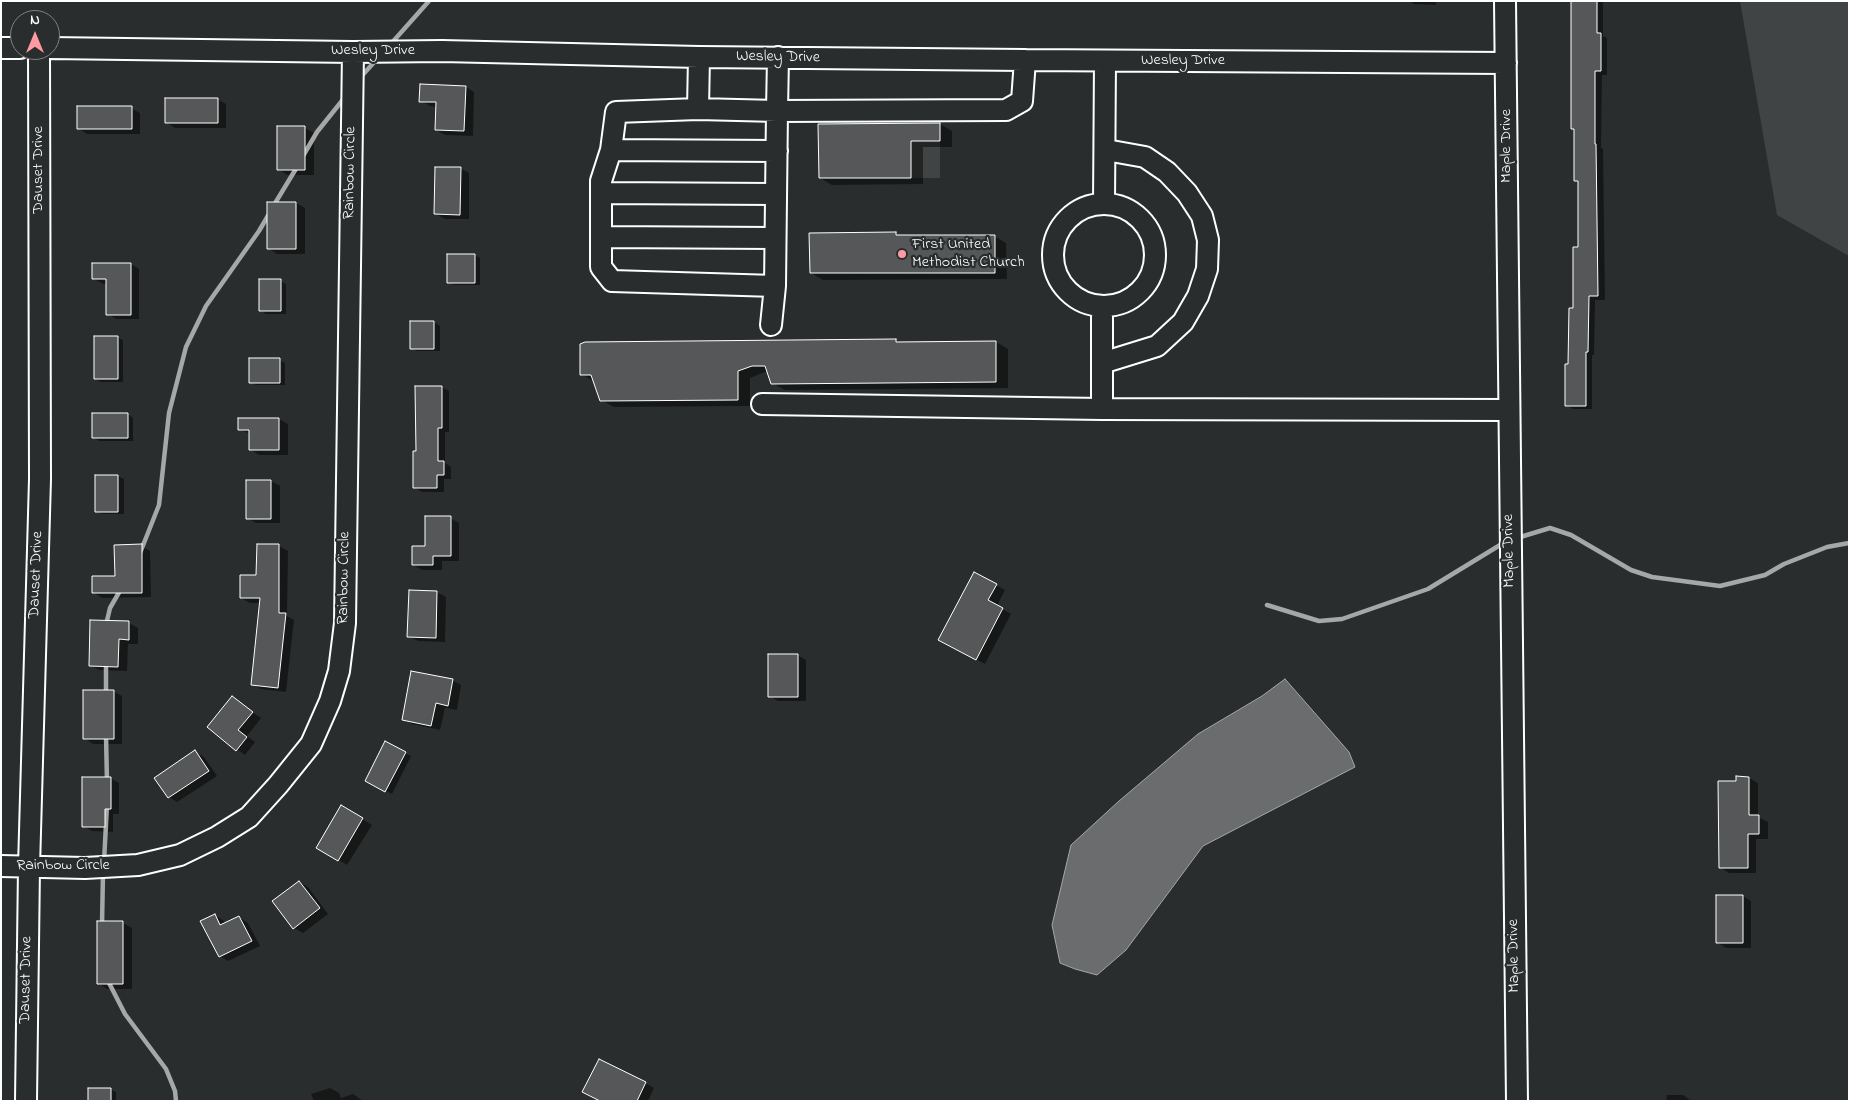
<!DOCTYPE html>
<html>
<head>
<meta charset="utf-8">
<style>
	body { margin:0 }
	#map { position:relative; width:1850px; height:1102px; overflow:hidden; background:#2a2d2e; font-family:"Indie Flower",sans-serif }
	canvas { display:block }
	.frame { position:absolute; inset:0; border:2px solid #fff; pointer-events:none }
	.north { position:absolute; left:10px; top:10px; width:50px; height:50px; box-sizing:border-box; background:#2a2d2e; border:1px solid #7f8182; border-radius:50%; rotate:0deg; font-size:14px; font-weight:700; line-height:20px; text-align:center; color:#fff }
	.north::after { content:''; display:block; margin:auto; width:18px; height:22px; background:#ff9aa2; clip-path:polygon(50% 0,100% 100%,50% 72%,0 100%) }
</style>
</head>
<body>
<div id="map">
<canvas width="1850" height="1102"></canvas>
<div class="frame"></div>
<div class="north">N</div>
</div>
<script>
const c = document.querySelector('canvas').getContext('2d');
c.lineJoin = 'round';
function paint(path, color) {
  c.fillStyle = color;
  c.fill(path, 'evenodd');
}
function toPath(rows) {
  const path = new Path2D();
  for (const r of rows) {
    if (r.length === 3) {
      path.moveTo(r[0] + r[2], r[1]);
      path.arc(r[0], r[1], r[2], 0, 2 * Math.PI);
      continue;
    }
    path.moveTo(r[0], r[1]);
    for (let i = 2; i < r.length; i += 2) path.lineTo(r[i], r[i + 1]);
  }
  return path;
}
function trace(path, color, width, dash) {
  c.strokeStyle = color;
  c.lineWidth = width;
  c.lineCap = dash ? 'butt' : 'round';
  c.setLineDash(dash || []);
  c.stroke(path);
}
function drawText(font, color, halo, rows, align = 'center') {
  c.font = font + ' "Indie Flower",sans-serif';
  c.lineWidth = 4.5;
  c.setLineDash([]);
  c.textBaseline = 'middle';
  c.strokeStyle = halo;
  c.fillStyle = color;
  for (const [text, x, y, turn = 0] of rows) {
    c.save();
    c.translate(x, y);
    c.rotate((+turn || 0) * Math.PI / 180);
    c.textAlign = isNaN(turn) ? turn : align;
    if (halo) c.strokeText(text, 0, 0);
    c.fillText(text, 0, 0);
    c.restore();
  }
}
paint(toPath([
	[1740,1,1849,1,1849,256,1777,215],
	[911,141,940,141,940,178,911,178]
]), '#414445');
const water = toPath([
	[1285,679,1349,752,1355,767,1203,846,1126,950,1097,975,1075,969,1060,963,1052,925,1071,845,1119,801,1198,734,1262,696,1285,679]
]);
paint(water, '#6a6c6d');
trace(water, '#a6a7a7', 1);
paint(toPath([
	[1409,1,1436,1,1436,5,1414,4],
	[1572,1,1603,1,1603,36,1607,38,1607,75,1602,75,1601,148,1603,149,1605,300,1595,300,1594,355,1592,355,1592,409,1573,409,1566,405,1579,249,1579,183,1575,180,1575,130,1573,128],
	[466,87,474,92,473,136,445,135,436,130,437,107,430,106,421,101],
	[217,99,226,104,226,128,175,128,167,123],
	[131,108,140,113,140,134,87,134,78,128],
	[940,124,952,131,952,147,923,147,923,184,832,185,820,178],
	[305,128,314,133,314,175,287,175,278,169],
	[460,168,469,173,469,219,445,219,436,214],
	[296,203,305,208,305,254,277,254,268,248],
	[895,233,901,237,994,236,1006,243,1007,279,823,280,811,273],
	[475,255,480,258,480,285,454,285,448,282],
	[131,264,139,269,139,319,116,319,108,314,108,284,103,284,94,279],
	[280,281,286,284,286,314,266,314,261,311],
	[412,322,434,322,440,326,440,351,417,351,412,348],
	[117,337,123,340,123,382,101,382,95,379],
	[895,340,901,343,996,342,1008,349,1008,388,785,390,772,383,769,372,765,372,750,378,750,406,614,407,601,400,593,381,581,374],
	[279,360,285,363,285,385,256,385,250,382],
	[442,387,449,391,449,432,445,432,445,463,451,467,451,479,444,479,444,492,422,492,415,488,417,452],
	[128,414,133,418,133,441,99,441,94,437],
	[279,419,288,424,288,455,259,455,250,449,250,434,239,429],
	[118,476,124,479,124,514,102,514,96,511],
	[247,481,271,481,280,486,280,523,256,523,247,518],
	[450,518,459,523,459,561,442,561,442,570,422,570,413,565],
	[141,546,150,551,151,597,102,598,93,592,116,577],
	[279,546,288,551,287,616,294,620,286,692,261,689,252,684,261,603,250,603,241,598],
	[975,574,1005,590,997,606,1011,614,985,664,949,645],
	[410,591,437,592,446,597,445,642,418,641,409,636],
	[129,623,138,628,138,644,128,644,127,671,99,670,90,665],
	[797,655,806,660,806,701,778,701,769,696],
	[452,680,461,685,457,710,445,708,440,730,412,724,403,719],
	[113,691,122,696,122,744,93,744,84,738],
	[232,697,261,718,247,736,255,742,245,755,237,749],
	[195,752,204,757,217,776,177,802,169,797],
	[405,753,411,756,392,794,372,784],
	[110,778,119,783,119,814,113,814,113,832,92,831,83,826],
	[1749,778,1758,783,1758,817,1768,822,1768,839,1756,839,1756,873,1729,873,1720,867,1737,783],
	[342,807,372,825,347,865,317,847],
	[299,882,308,887,328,914,303,933,294,928],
	[1743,896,1751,901,1751,948,1726,948,1717,942],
	[215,915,224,921,226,924,239,917,248,923,260,946,228,961,220,956],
	[98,923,123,923,132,928,132,989,107,989,98,983],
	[645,1083,654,1088,648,1101,602,1101],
	[330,1088,339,1093,341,1098,353,1094,363,1101,314,1101,311,1094],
	[110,1089,116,1092,116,1101,90,1101],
	[1667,1095,1683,1095,1692,1101,1666,1101]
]), '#0007');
trace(toPath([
	[389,46,429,1],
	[359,79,377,59],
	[303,156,317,132,345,97],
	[274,205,297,167],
	[1517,538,1550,528,1571,535,1631,570,1652,577,1720,586,1765,575,1784,564,1827,547,1849,543],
	[140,553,159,505,169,413,186,347,206,306,259,231,269,214],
	[1267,605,1319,621,1342,619,1428,589,1505,542],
	[106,625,110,608,121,589],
	[106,663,106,695],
	[106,735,107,783],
	[104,862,107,805],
	[102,925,103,873],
	[107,979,125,1014,166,1069,175,1091,176,1101]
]), '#a6a7a7', 4.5);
const building = toPath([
	[1571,1,1597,1,1597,33,1601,33,1601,71,1595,71,1595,144,1596,144,1598,296,1589,296,1588,352,1586,352,1586,406,1565,406,1565,364,1568,364,1569,308,1573,308,1573,247,1578,247,1578,181,1574,181,1574,129,1571,129,1571,1],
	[420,84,466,86,464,131,435,130,436,102,419,102,420,84],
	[165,98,218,98,218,123,165,123,165,98],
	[77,106,132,106,132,129,77,129,77,106],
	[940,123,940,141,911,141,911,178,819,178,818,124,940,123],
	[277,126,305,126,305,170,277,170,277,126],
	[435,167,461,167,460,215,434,214,435,167],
	[267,202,296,202,296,249,267,249,267,202],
	[896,232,896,235,995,235,995,273,810,273,809,233,896,232],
	[447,254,475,254,475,283,447,283,447,254],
	[92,263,131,263,131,315,106,315,106,279,92,279,92,263],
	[259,279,281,279,281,311,259,311,259,279],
	[410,321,434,321,434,349,410,349,410,321],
	[94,336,118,336,118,379,94,379,94,336],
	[896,339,896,342,996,341,996,382,771,384,765,366,752,366,738,371,738,400,600,401,591,375,580,375,580,344,585,342,896,339],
	[249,358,280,358,280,383,249,383,249,358],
	[415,386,442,386,442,428,438,428,438,461,444,461,444,475,437,475,437,488,413,488,413,451,416,451,415,386],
	[92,413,128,413,128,438,92,438,92,413],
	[238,418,279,418,279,450,249,450,249,430,238,430,238,418],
	[95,475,118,475,118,512,95,512,95,475],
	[246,480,271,480,271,519,246,519,246,480],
	[425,516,451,516,451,556,433,556,433,565,412,565,412,546,425,546,425,516],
	[142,544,142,593,92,593,92,576,115,576,114,545,142,544],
	[257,544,279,544,279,613,286,613,278,688,251,685,260,598,240,598,240,575,256,575,257,544],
	[974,572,997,584,988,600,1003,608,976,660,938,640,974,572],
	[409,590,437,591,436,638,407,637,409,590],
	[90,620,129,621,129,640,119,639,118,667,89,666,90,620],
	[768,654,798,654,798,697,768,697,768,654],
	[411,671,453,679,448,706,436,703,431,726,402,720,411,671],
	[83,690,114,690,114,739,83,739,83,690],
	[232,696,253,712,238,730,247,737,236,751,207,727,232,696],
	[385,741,406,752,385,792,365,781,385,741],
	[195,750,209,771,168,798,154,778,195,750],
	[1736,776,1749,777,1749,815,1759,815,1759,834,1748,834,1748,868,1719,868,1718,781,1736,781,1736,776],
	[82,777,111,777,111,809,105,809,105,827,82,827,82,777],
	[341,805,363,818,338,861,316,848,341,805],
	[299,881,320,908,293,929,272,901,299,881],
	[1716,895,1743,895,1743,943,1716,943,1716,895],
	[215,914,220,925,239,916,252,941,219,957,200,921,215,914],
	[97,921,123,921,123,984,97,984,97,921],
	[599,1059,646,1082,637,1101,600,1101,582,1092,599,1059],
	[88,1088,111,1088,111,1101,88,1101,88,1088]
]);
paint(building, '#555758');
trace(building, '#fff', 1);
const minor = toPath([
	[1505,1,1517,1101],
	[1,48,20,48],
	[50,48,353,52,442,51,699,57,1025,60,1506,63],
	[699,57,698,109,777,111,778,57],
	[698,109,616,112,611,150,601,181,601,267,612,281,775,286],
	[611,150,777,151],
	[601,193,775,194],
	[1104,204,1105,61],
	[1104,255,51],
	[601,237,775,238],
	[1102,306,1102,409,1509,410],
	[771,325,775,286,777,111,1006,110,1022,101,1025,60],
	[1102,363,1157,346,1183,322,1198,296,1207,269,1208,240,1202,216,1187,193,1167,172,1145,157,1106,150],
	[762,404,1102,409],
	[1,866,85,868,138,865,180,855,217,837,249,817,278,785,311,744,330,701,339,671,345,623,353,52],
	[26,1101,29,867,40,479,39,50]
]);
trace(minor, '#fff', 24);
trace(minor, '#2a2d2e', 20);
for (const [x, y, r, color] of [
	[902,254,5,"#ff9aa2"]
]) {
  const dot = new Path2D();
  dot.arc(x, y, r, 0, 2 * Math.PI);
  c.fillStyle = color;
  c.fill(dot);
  trace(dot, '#2a2d2e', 2);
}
drawText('16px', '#fff', '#2a2d2e', [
	["Wesley Drive",373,51],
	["Wesley Drive",778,58,1],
	["Wesley Drive",1183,61],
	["Maple Drive",1507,146,-90],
	["Dauset Drive",39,170,-90],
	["Rainbow Circle",351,173,-89],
	["Maple Drive",1510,551,-91],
	["Dauset Drive",37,575,-88],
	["Rainbow Circle",345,578,-89],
	["Rainbow Circle",63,866],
	["Maple Drive",1515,956,-91],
	["Dauset Drive",27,980,-89]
]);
drawText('16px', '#fff', '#2a2d2e', [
	["First United",912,245],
	["Methodist Church",912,263]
], 'left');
</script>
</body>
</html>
